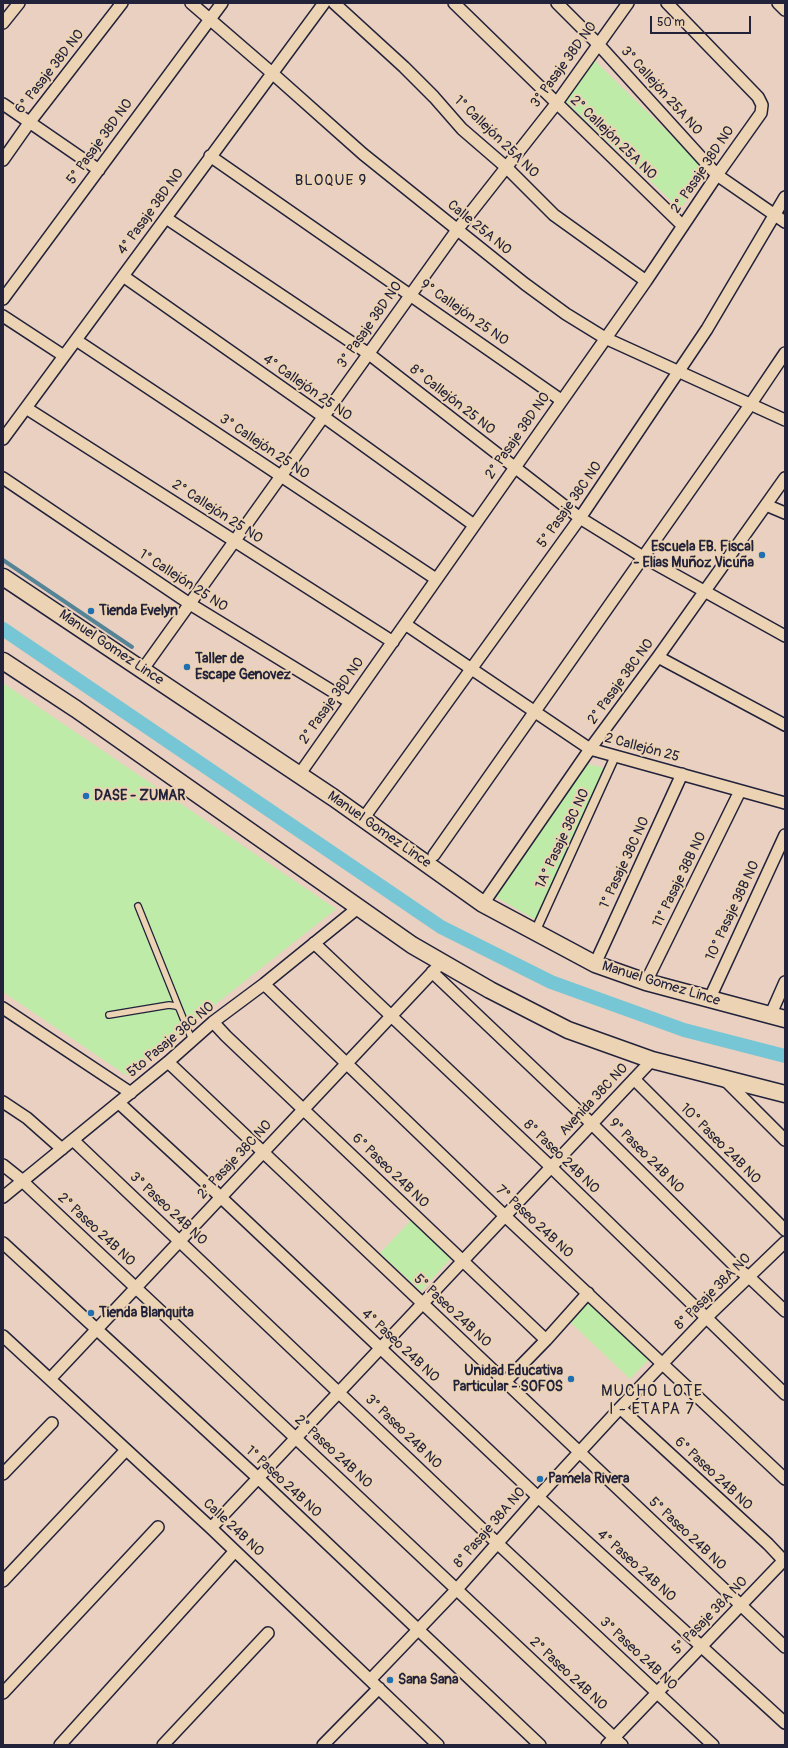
<!DOCTYPE html>
<html>
<head>
<meta charset="utf-8">
<style>
	body { margin:0 }
	#map { position:relative; width:788px; height:1748px; overflow:hidden; background:#ead0c0; font-family:Pangolin,sans-serif }
	canvas { display:block }
	.frame { position:absolute; inset:0; border:4px solid #22223b; pointer-events:none }
	.scale { position:absolute; left:650px; top:16px; width:101px; height:18px; box-sizing:border-box; border:2px solid #22223b; border-top:0; padding-left:5px; font-size:12px; line-height:14px; white-space:nowrap; color:#22223b; -webkit-text-stroke:3px #ecd3b4; paint-order:stroke }
</style>
</head>
<body>
<div id="map">
<canvas width="788" height="1748"></canvas>
<div class="frame"></div>
<div class="scale">50 m</div>
</div>
<script>
const c = document.querySelector('canvas').getContext('2d');
c.lineJoin = 'round';
function paint(path, color) {
  c.fillStyle = color;
  c.fill(path, 'evenodd');
}
function toPath(rows) {
  const path = new Path2D();
  for (const r of rows) {
    path.moveTo(r[0], r[1]);
    for (let i = 2; i < r.length; i += 2) path.lineTo(r[i], r[i + 1]);
  }
  return path;
}
function trace(path, color, width, dash) {
  c.strokeStyle = color;
  c.lineWidth = width;
  c.lineCap = dash ? 'butt' : 'round';
  c.setLineDash(dash || []);
  c.stroke(path);
}
function drawText(font, color, halo, rows, align = 'center') {
  c.font = font + ' Pangolin,sans-serif';
  c.lineWidth = 4;
  c.setLineDash([]);
  c.textBaseline = 'middle';
  c.strokeStyle = halo;
  c.fillStyle = color;
  for (const [text, x, y, turn = 0] of rows) {
    c.save();
    c.translate(x, y);
    c.rotate((+turn || 0) * Math.PI / 180);
    c.textAlign = isNaN(turn) ? turn : align;
    if (halo) c.strokeText(text, 0, 0);
    c.fillText(text, 0, 0);
    c.restore();
  }
}
paint(toPath([
	[593,59,708,171,680,209,564,100],
	[3,683,336,909,126,1075,3,992],
	[584,763,604,768,536,920,494,896],
	[412,1219,452,1257,421,1291,380,1253],
	[588,1300,650,1358,630,1379,569,1321]
]), '#beeba8');
trace(toPath([
	[3,560,132,647]
]), '#558497', 4);
trace(toPath([
	[3,629,441,927,551,982,684,1030,785,1056]
]), '#77c6d5', 14);
const service = toPath([
	[138,906,179,1008],
	[109,1015,169,1005,176,1006,179,1008,192,1040]
]);
const pedestrian = toPath([
	[535,932,615,756]
]);
const minor = toPath([
	[191,3,272,73,363,154,525,284,566,314,605,338,785,420],
	[334,3,404,67,434,97,462,129,506,167,554,215,646,281],
	[454,3,683,226],
	[557,3,598,44,717,175,785,222],
	[778,3,785,10],
	[3,23,19,3],
	[3,104,99,170],
	[210,156,561,400],
	[3,160,29,123,122,3],
	[166,218,369,354,580,518,643,557,785,636],
	[123,276,324,417,474,525],
	[3,299,222,3],
	[3,316,64,356],
	[76,340,436,579],
	[26,408,393,642],
	[3,439,324,3],
	[3,478,190,604,350,702],
	[766,505,785,513],
	[405,624,590,749,785,803],
	[658,657,785,725],
	[143,669,457,230,556,104,628,3],
	[299,775,646,281,717,175,761,113,762,105,758,97,667,3],
	[363,819,580,518,707,329,785,197],
	[434,855,750,405,785,353],
	[483,904,590,749,658,657,785,478],
	[314,943,551,1167,785,1394],
	[595,964,682,774],
	[432,972,592,1124,738,1269,749,1277,785,1311],
	[646,982,740,791],
	[264,984,505,1216,785,1479],
	[709,1000,785,835],
	[3,1008,131,1093],
	[770,1016,785,982],
	[213,1022,226,1036,546,1340],
	[168,1062,785,1647],
	[634,1079,785,1230],
	[725,1080,785,1140],
	[3,1102,27,1118,62,1149],
	[119,1103,210,1187,538,1497,785,1723],
	[73,1140,480,1527,713,1745],
	[3,1165,18,1177,622,1745],
	[3,1197,168,1062,213,1022,264,984,359,907],
	[3,1243,258,1478,540,1745],
	[3,1336,211,1528,438,1745],
	[50,1379,442,962],
	[505,1382,546,1340,588,1293],
	[620,1408,768,1544,785,1562],
	[3,1474,52,1423],
	[211,1528,652,1060],
	[3,1581,126,1450],
	[370,1680,457,1589,538,1497,620,1408,707,1317,785,1242],
	[3,1693,158,1527],
	[60,1745,235,1551],
	[163,1745,268,1633],
	[323,1745,379,1688],
	[607,1745,785,1559]
]);
const secondary = toPath([
	[3,577,334,798,483,904,595,964,646,982,785,1019],
	[3,661,76,709,412,945,490,990,568,1030,652,1060,785,1094]
]);
trace(service, '#22223b', 8);
trace(pedestrian, '#22223b', 11);
trace(minor, '#22223b', 14);
trace(secondary, '#22223b', 19);
trace(service, '#ecd3b4', 5.5);
trace(pedestrian, '#ecd3b4', 8);
trace(minor, '#ecd3b4', 11);
trace(secondary, '#ecd3b4', 16);
for (const [x, y, r, color] of [
	[762,555,4,"#1f6fb2"],
	[91,611,4,"#1f6fb2"],
	[187,667,4,"#1f6fb2"],
	[86,796,4,"#1f6fb2"],
	[91,1313,4,"#1f6fb2"],
	[571,1379,4,"#1f6fb2"],
	[540,1479,4,"#1f6fb2"],
	[390,1680,4,"#1f6fb2"]
]) {
  const dot = new Path2D();
  dot.arc(x, y, r, 0, 2 * Math.PI);
  c.fillStyle = color;
  c.fill(dot);
  trace(dot, '#ecd3b4', 1.5);
}
drawText('14px', '#22223b', '#ecd3b4', [
	["3° Pasaje 38D NO",564,65,-54],
	["6° Pasaje 38D NO",50,72,-52],
	["3° Callejón 25A NO",661,91,48],
	["1° Callejón 25A NO",496,137,44],
	["2° Callejón 25A NO",613,138,44],
	["5° Pasaje 38D NO",100,142,-54],
	["2° Pasaje 38D NO",703,170,-56],
	["4° Pasaje 38D NO",151,212,-54],
	["Calle 25A NO",479,228,39],
	["9° Callejón 25 NO",464,313,35],
	["3° Pasaje 38D NO",370,325,-55],
	["4° Callejón 25 NO",307,388,35],
	["8° Callejón 25 NO",452,400,38],
	["2° Pasaje 38D NO",518,436,-55],
	["3° Callejón 25 NO",264,447,34],
	["5° Pasaje 38C NO",570,505,-55],
	["2° Callejón 25 NO",217,512,33],
	["1° Callejón 25 NO",183,581,33],
	["Manuel Gomez Lince",111,648,34],
	["2° Pasaje 38C NO",621,682,-54],
	["2° Pasaje 38D NO",332,701,-55],
	["2 Callejón 25",642,748,15],
	["Manuel Gomez Lince",379,830,35],
	["1A° Pasaje 38C NO",563,839,-65],
	["1° Pasaje 38C NO",625,863,-65],
	["11° Pasaje 38B NO",680,880,-64],
	["10° Pasaje 38B NO",733,911,-65],
	["Manuel Gomez Lince",661,984,17],
	["5to Pasaje 38C NO",171,1040,-40],
	["Avenida 38C NO",594,1100,-47],
	["10° Paseo 24B NO",720,1144,45],
	["9° Paseo 24B NO",646,1156,45],
	["8° Paseo 24B NO",561,1157,44],
	["2° Pasaje 38C NO",235,1160,-47],
	["6° Paseo 24B NO",390,1171,44],
	["3° Paseo 24B NO",168,1209,43],
	["7° Paseo 24B NO",534,1222,43],
	["2° Paseo 24B NO",96,1230,43],
	["8° Pasaje 38A NO",713,1292,-45],
	["5° Paseo 24B NO",452,1311,43],
	["4° Paseo 24B NO",400,1346,43],
	["3° Paseo 24B NO",403,1432,44],
	["2° Paseo 24B NO",333,1452,43],
	["6° Paseo 24B NO",713,1474,43],
	["1° Paseo 24B NO",283,1482,43],
	["Calle 24B NO",233,1528,43],
	["8° Pasaje 38A NO",490,1528,-49],
	["5° Paseo 24B NO",687,1534,43],
	["4° Paseo 24B NO",636,1566,42],
	["5° Pasaje 38A NO",710,1616,-46],
	["3° Paseo 24B NO",638,1654,43],
	["2° Paseo 24B NO",568,1674,43]
]);
drawText('bold 14px', '#22223b', '#ecd3b4', [
	["Escuela EB. Fiscal",754,547,"right"],
	["- Elias Muñoz Vicuña",754,563,"right"],
	["Tienda Evelyn",99,611],
	["Taller de",195,659],
	["Escape Genovez",195,675],
	["DASE - ZUMAR",94,796],
	["Tienda Blanquita",99,1313],
	["Unidad Educativa",563,1371,"right"],
	["Particular - SOFOS",563,1387,"right"],
	["Pamela Rivera",548,1479],
	["Sana Sana",398,1680]
], 'left');
c.letterSpacing = '1px';
drawText('15px', '#22223b', '#ecd3b4', [
	["BLOQUE 9",331,181]
]);
c.letterSpacing = '0px';
c.letterSpacing = '1px';
drawText('16px', '#22223b', '#ecd3b4', [
	["MUCHO LOTE",652,1392],
	["I - ETAPA 7",652,1410]
]);
c.letterSpacing = '0px';
</script>
</body>
</html>
